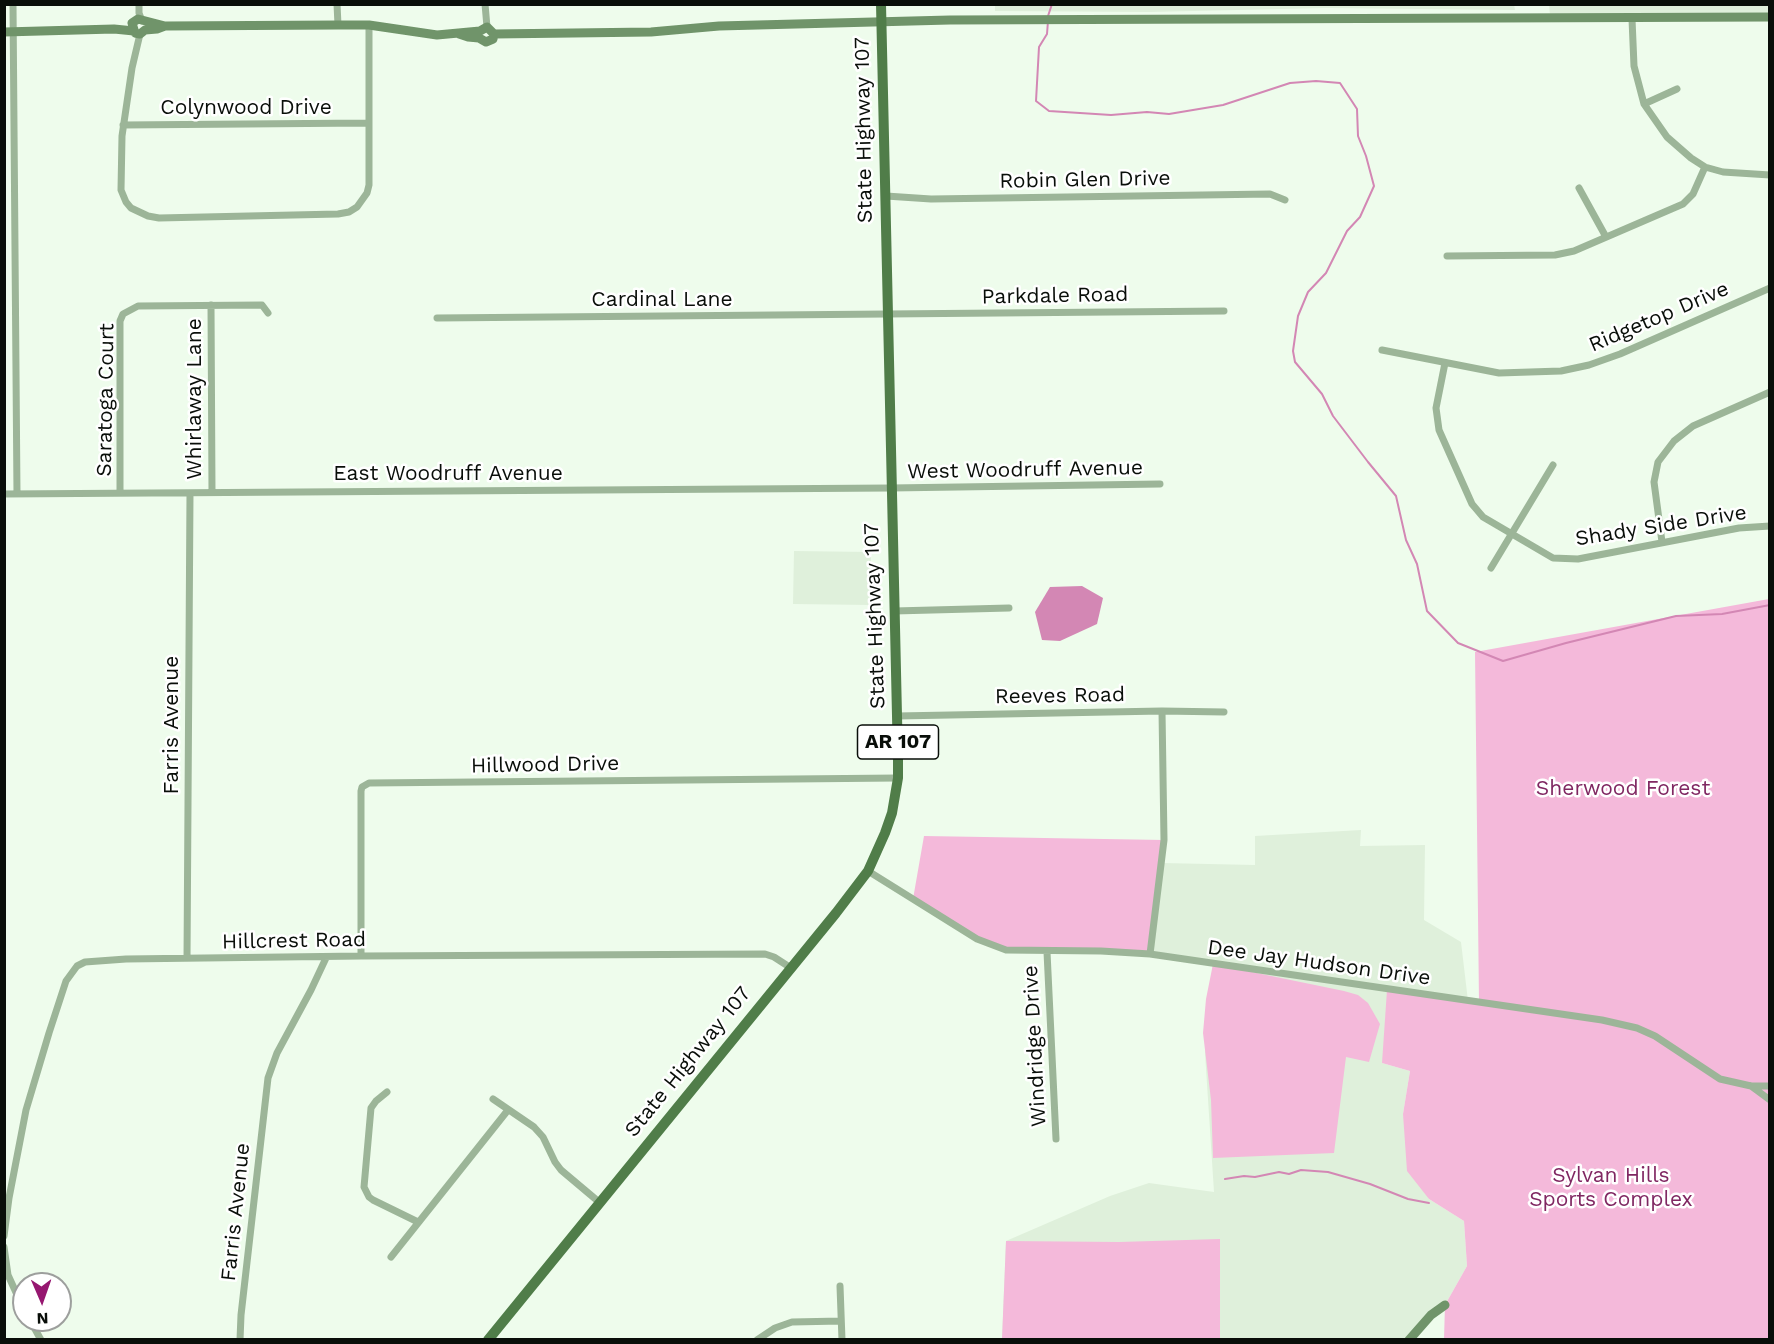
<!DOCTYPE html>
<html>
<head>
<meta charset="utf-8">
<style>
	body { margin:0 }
	#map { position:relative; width:1774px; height:1344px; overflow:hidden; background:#eefcec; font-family:"Work Sans",sans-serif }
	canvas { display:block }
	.frame { position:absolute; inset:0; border:6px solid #090e09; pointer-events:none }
	.north { position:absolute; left:12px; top:1272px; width:60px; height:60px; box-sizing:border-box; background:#fff; border:2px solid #9d9f9d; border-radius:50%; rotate:178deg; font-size:16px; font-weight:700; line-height:24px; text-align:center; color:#090e09 }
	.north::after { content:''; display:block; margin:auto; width:21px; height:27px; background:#961770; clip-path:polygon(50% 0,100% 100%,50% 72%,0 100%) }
</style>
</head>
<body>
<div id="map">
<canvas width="1774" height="1344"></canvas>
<div class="frame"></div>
<div class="north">N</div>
</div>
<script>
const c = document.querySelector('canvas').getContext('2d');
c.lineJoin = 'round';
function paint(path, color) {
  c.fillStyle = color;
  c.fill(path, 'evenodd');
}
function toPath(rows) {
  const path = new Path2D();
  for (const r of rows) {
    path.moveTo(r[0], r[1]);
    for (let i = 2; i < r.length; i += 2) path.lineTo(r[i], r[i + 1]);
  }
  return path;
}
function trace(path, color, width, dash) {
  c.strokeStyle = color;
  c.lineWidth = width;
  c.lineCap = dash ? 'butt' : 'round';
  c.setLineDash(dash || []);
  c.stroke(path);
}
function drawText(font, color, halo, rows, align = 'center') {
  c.font = font + ' "Work Sans",sans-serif';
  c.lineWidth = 5;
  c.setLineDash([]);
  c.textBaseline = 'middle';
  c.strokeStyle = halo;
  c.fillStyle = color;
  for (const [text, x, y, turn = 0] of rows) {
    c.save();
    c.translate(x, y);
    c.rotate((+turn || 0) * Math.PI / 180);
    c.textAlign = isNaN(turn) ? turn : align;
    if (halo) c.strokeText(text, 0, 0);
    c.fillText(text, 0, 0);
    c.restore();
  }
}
paint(toPath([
	[1514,4,1515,10,1326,8,1149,12,995,11,995,4],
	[1769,4,1770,13,1550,15,1549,5],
	[794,551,871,552,870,605,793,604],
	[1361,830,1360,846,1425,845,1424,920,1461,942,1468,1001,1382,1063,1410,1071,1403,1114,1429,1199,1464,1221,1467,1266,1445,1305,1410,1339,1002,1340,1006,1241,1110,1196,1149,1183,1214,1192,1205,1053,1213,964,1150,954,1162,863,1255,865,1255,836]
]), '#dff0db');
paint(toPath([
	[1769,599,1769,1339,1444,1339,1445,1305,1467,1266,1464,1221,1429,1199,1407,1171,1403,1114,1410,1071,1382,1063,1387,990,1479,1002,1475,652],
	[924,836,1164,840,1150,954,996,947,913,899],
	[1213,964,1344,991,1358,995,1368,1003,1380,1024,1369,1062,1346,1057,1334,1153,1213,1158,1211,1100,1203,1033,1206,999],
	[1220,1239,1220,1339,1002,1339,1006,1241,1119,1242]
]), '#f4b9da');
paint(toPath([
	[1082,586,1103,598,1097,624,1060,641,1042,640,1035,612,1050,587]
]), '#d387b4');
trace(toPath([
	[1048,16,1052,4],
	[1048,21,1047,34,1039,47,1036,101,1049,111,1111,115,1147,112,1169,114,1223,105,1290,83,1316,81,1340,83,1357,109,1358,136,1366,156,1374,186,1360,217,1347,231,1326,273,1308,292,1298,316,1293,351,1295,362,1322,394,1333,416,1368,462,1396,496,1406,540,1417,564,1427,611,1458,643,1503,661,1566,643,1676,616,1722,614,1770,605],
	[1225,1179,1244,1176,1255,1177,1279,1172,1289,1174,1301,1170,1328,1172,1370,1184,1408,1199,1429,1203]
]), '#d387b4', 2);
trace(toPath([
	[13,4,17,494],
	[139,4,139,13,142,21],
	[337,4,338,25],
	[485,4,487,27],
	[1632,19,1634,66,1644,104,1667,137,1691,158,1705,167,1723,172,1770,175],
	[140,34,132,68,122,136,121,190,126,202,131,208,148,216,159,218,338,214,349,212,357,207,367,193,369,185,369,25],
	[1644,104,1677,89],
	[123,125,368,123],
	[1579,188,1606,237],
	[886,196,931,199,1270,194,1285,200],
	[1447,256,1555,255,1574,251,1683,204,1693,194,1705,167],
	[211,305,212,492],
	[437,318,1224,311],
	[1382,350,1499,373,1561,371,1589,365,1620,354,1770,288],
	[1445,363,1436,408,1439,430,1472,504,1483,517,1553,558,1578,559,1739,528,1770,526],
	[120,493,120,321,123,314,138,306,262,305,268,313],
	[4,494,891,488,1160,484],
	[1662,542,1654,482,1658,462,1674,441,1693,426,1770,392],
	[1491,568,1553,465],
	[894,611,1009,608],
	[897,716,1162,711,1224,712],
	[868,871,977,939,1006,950,1101,951,1150,954,1602,1020,1637,1028,1655,1036,1720,1079,1751,1086,1770,1086],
	[1047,952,1056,1139],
	[1150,954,1164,840,1162,711],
	[361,956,361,791,362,787,369,783,898,778],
	[187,958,190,493],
	[1751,1086,1770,1100],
	[387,1092,376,1101,371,1108,364,1187,369,1197,373,1200,418,1222],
	[493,1099,534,1127,543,1137,555,1162,561,1170,599,1202],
	[4,1236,9,1198,26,1110,49,1033,66,981,77,966,85,962,126,959,361,956,765,954,774,957,791,968],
	[4,1247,8,1275,24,1310],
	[391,1257,508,1110],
	[840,1286,842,1340],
	[30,1320,41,1340],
	[240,1340,241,1315,268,1078,277,1053,311,990,326,958],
	[757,1340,775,1328,792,1322,841,1321]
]), '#9cb598', 7);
trace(toPath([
	[165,26,138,19,132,23,135,33,140,34,145,30,157,29,165,26,338,25,369,25,437,35,480,31,487,27,494,34,493,39,486,42,479,38,468,37,459,34],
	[4,32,114,29,134,31],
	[494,34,651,32,719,26,950,20,1770,17],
	[1409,1340,1431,1315,1445,1305]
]), '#70946a', 9);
trace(toPath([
	[488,1340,836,913,868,871,885,833,892,813,898,778,898,760,881,4]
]), '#507d49', 10);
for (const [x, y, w] of [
	[898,742,81]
]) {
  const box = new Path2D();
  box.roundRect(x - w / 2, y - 17, w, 34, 4.5);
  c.fillStyle = '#fff';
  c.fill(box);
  trace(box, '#090e09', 1.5);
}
drawText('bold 20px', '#090e09', null, [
	["AR 107",898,742]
]);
drawText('21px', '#090e09', '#fff', [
	["Colynwood Drive",246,108],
	["State Highway 107",864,130,-91],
	["Robin Glen Drive",1085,180,-1],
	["Parkdale Road",1055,296,-1],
	["Cardinal Lane",662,300],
	["Ridgetop Drive",1659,317,-23],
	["Whirlaway Lane",195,399,-90],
	["Saratoga Court",106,400,-89],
	["West Woodruff Avenue",1025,470,-1],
	["East Woodruff Avenue",448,474],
	["Shady Side Drive",1661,526,-9],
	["State Highway 107",875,616,-92],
	["Reeves Road",1060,696,-1],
	["Farris Avenue",172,725,-90],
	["Hillwood Drive",545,765,-1],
	["Hillcrest Road",294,941,-1],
	["Dee Jay Hudson Drive",1319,963,8],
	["Windridge Drive",1035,1046,-93],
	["State Highway 107",688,1062,-51],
	["Farris Avenue",236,1212,-84]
]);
drawText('21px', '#802762', '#fff', [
	["Sherwood Forest",1623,789],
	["Sylvan Hills",1611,1176],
	["Sports Complex",1611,1200]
]);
</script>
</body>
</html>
